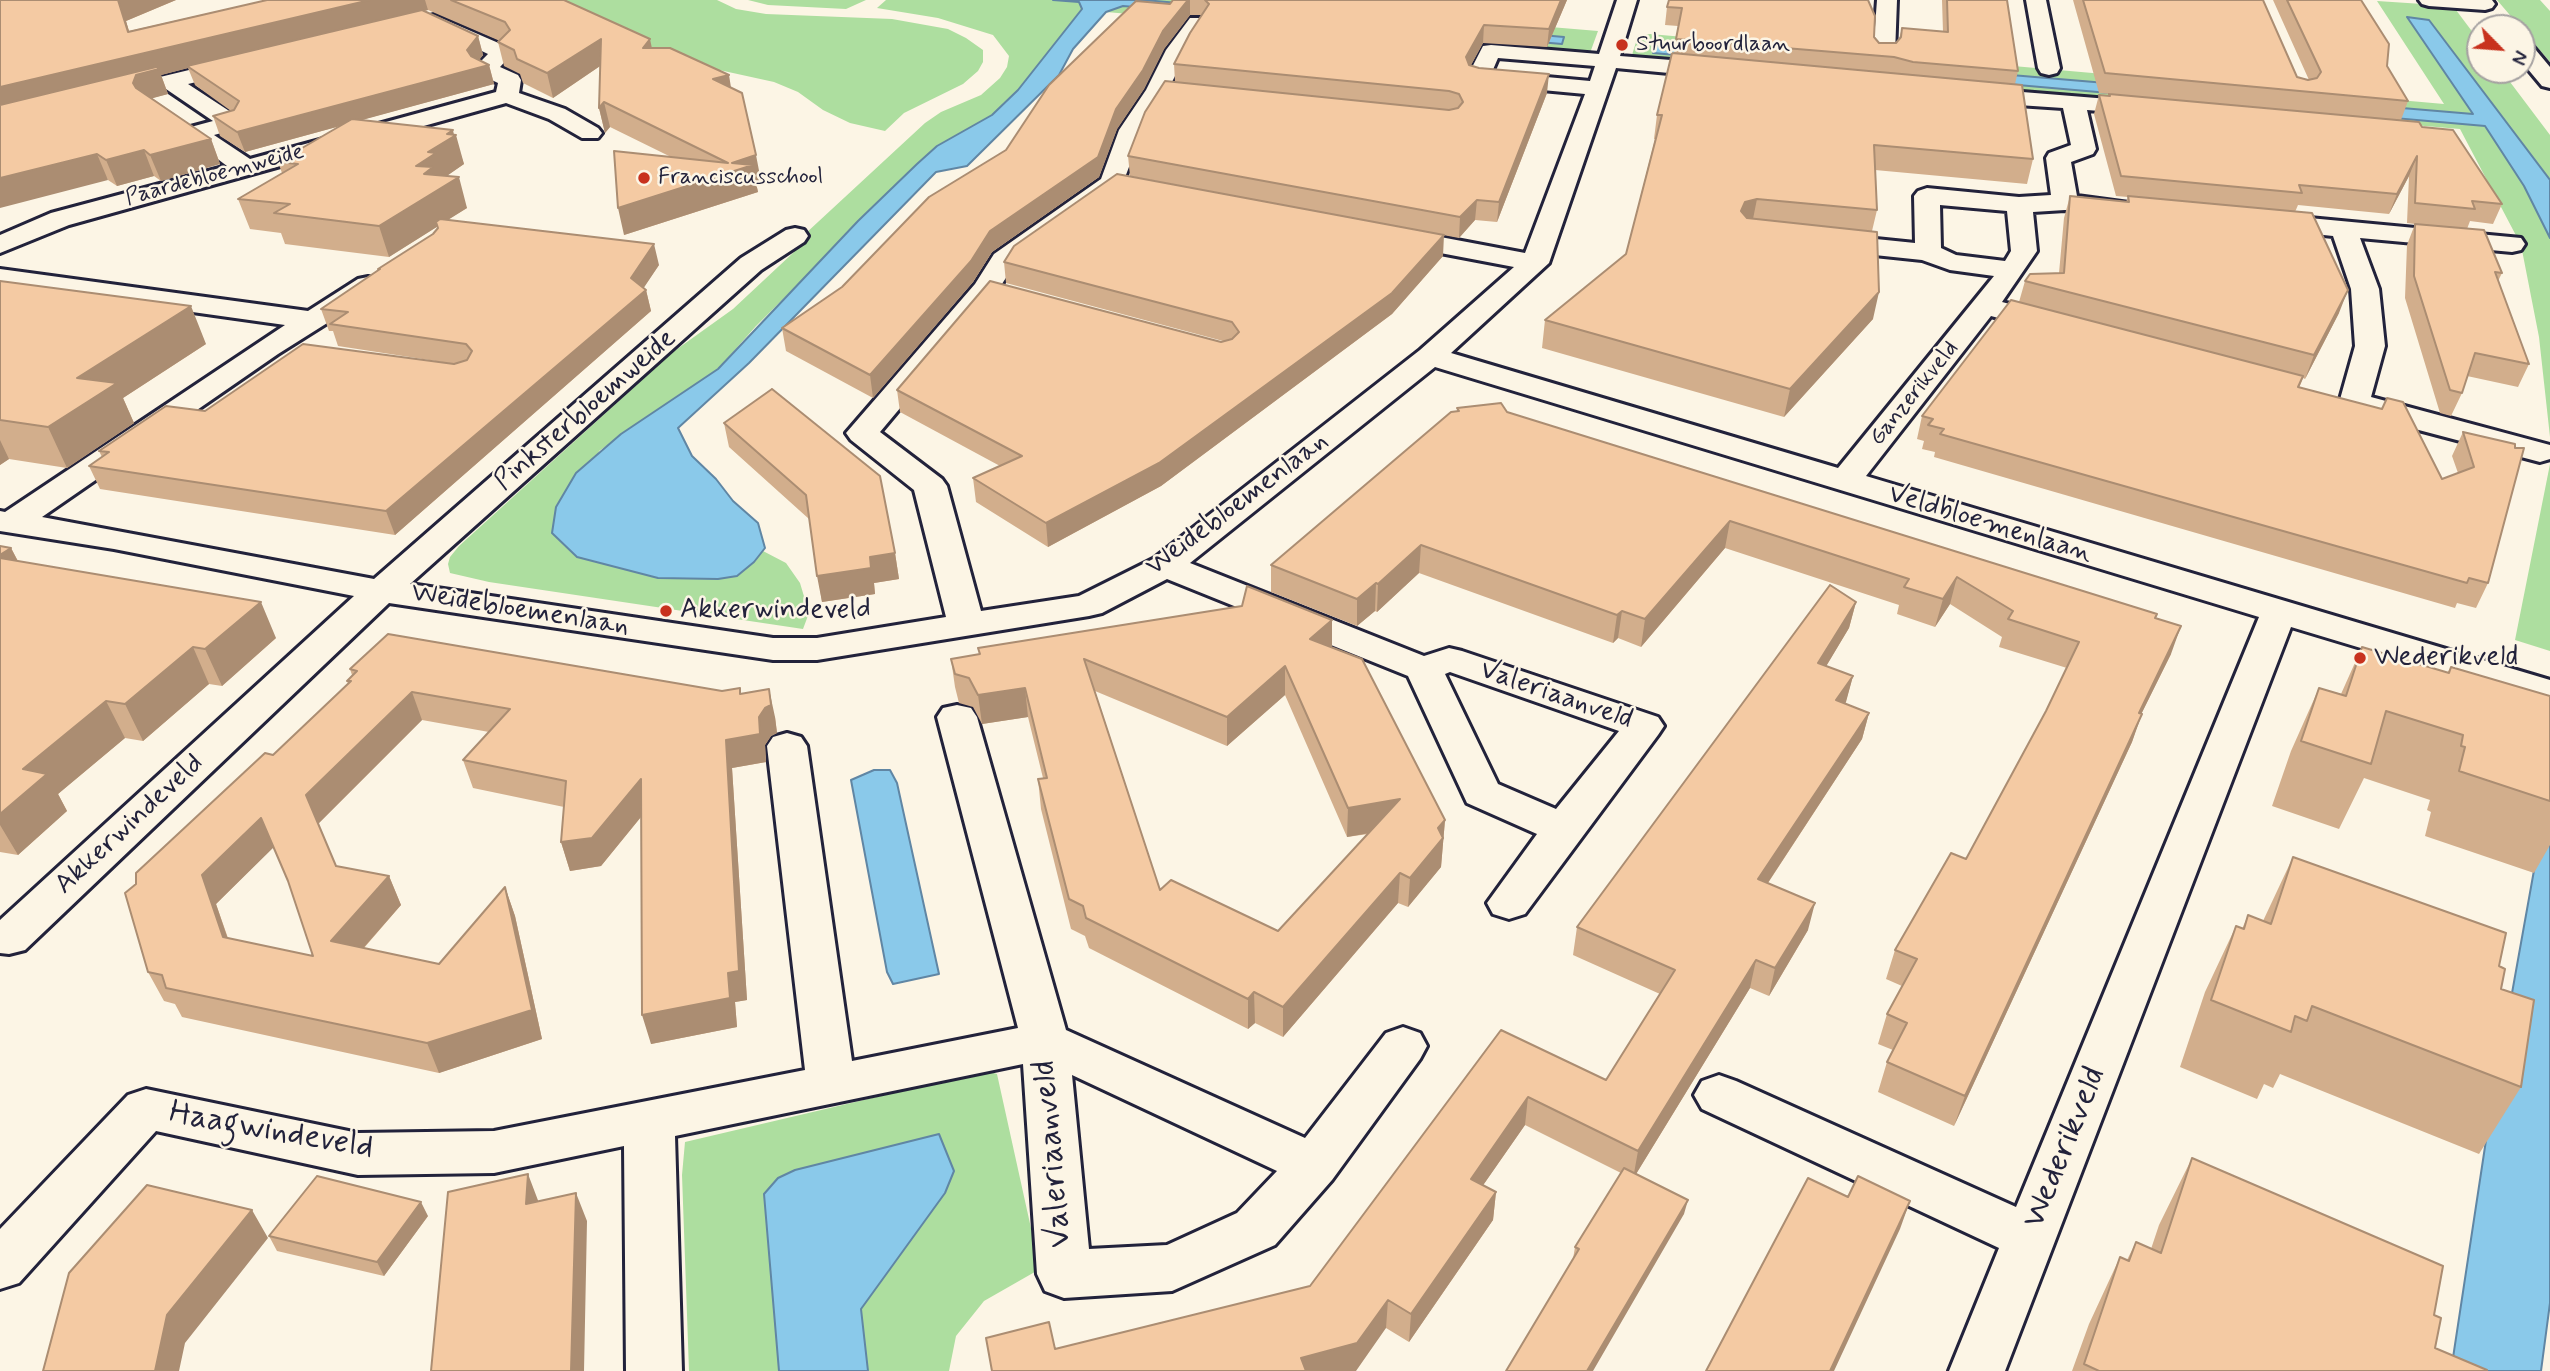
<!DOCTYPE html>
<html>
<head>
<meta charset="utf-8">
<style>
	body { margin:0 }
	#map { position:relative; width:2550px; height:1371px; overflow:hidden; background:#fcf5e5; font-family:Mynerve,sans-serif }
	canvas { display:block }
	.north { position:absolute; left:2466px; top:14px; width:70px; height:70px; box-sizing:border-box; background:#fcf5e5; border:2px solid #a5a1a1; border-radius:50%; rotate:115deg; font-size:19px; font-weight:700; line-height:28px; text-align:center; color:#22223b }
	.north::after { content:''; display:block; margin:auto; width:24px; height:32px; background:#c8321e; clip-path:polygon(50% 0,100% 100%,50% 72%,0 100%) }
</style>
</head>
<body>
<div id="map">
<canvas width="2550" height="1371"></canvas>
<div class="north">N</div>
</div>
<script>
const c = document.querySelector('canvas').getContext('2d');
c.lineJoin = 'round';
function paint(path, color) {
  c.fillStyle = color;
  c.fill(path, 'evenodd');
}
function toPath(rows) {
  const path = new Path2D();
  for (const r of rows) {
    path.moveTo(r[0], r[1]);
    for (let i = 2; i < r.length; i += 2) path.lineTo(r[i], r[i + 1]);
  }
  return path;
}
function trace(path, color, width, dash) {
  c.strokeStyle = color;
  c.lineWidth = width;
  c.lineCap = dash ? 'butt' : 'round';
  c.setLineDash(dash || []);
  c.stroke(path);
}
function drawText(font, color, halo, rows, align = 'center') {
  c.font = font + ' Mynerve,sans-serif';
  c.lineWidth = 5;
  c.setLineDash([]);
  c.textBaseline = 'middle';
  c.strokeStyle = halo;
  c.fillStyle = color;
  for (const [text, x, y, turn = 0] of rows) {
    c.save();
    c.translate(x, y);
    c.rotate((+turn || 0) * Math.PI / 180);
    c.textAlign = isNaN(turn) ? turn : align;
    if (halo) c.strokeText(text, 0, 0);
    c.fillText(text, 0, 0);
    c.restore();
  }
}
paint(toPath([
	[552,0,717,0,736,9,766,14,892,19,948,29,966,38,983,50,983,62,978,71,963,84,904,113,885,131,850,123,823,110,798,92,774,82,701,66,667,55],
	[748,0,866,0,846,9,768,5],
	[886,0,1053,0,1080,2,1082,9,1018,90,992,115,937,146,756,326,718,369,599,451,577,557,658,578,718,579,737,576,754,562,763,551,786,563,800,583,809,613,803,629,489,582,450,573,448,564,450,557,459,546,673,352,733,309,794,252,781,247,805,234,925,123,941,112,981,95,1000,78,1007,67,1009,56,993,35,938,18,877,8],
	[1144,0,1228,0,1598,31,1590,53,1106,12,1123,6,1561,44,1564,37],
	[2497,0,2540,0,2550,11,2550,62],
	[2377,1,2453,6,2480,42,2480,70,2501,70,2550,135,2550,180,2429,20,2474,114,1656,45,1654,53,2485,126,2524,186,2550,238,2550,437,2539,337,2521,245,2460,129,1631,58,1638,36,1650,34,2444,104],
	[2550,464,2550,651,2515,640],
	[987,1071,997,1074,1040,1269,984,1301,956,1336,949,1371,868,1371,861,1309,945,1193,939,1135,796,1170,778,1178,779,1371,689,1371,682,1175,685,1142]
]), '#adde9f');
const water = toPath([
	[1053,0,1144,0,1564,37,1562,44,1123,6,1106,12,1073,49,1059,75,967,166,936,172,749,363,678,428,692,456,716,479,733,501,758,523,765,548,754,562,737,576,718,579,658,578,577,557,552,533,556,507,576,473,621,434,718,369,858,221,917,164,937,146,992,115,1018,90,1082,9,1079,2,1053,0],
	[2407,17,2429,20,2550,180,2550,238,2524,186,2485,126,1653,53,1656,45,2473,114,2407,17],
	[2550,758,2550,1303,2541,1371,2451,1371,2488,1127,2538,848,2550,758],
	[874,770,890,770,897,783,939,974,893,984,887,972,851,780,874,770],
	[939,1134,954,1171,945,1193,861,1309,868,1371,779,1371,764,1194,778,1178,795,1170,939,1134]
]);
paint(water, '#8ac9ea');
trace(water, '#6086a4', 2);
const minor = toPath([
	[1617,0,1637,0,1620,56,1722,64,1730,66,1733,71,1730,76,1722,78,1616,68,1549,263,1451,353,1838,468,1994,276,1950,270,1922,260,1827,250,1818,248,1814,242,1818,236,1827,234,1915,243,1914,196,1918,191,1927,188,2019,197,2051,195,2046,158,2049,153,2071,145,2063,108,1973,102,1965,100,1962,95,1965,90,1973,88,2158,103,2162,108,2158,113,2150,115,2087,110,2096,149,2093,154,2071,162,2077,196,2129,203,2133,208,2129,213,2120,216,2065,210,2033,212,2037,251,2002,302,2064,318,2068,324,2064,330,2054,333,1991,316,1866,476,2550,680,2550,705,2291,627,2005,1371,1949,1371,1999,1248,1702,1109,1694,1095,1702,1081,1719,1075,1736,1081,2016,1207,2259,617,1435,367,1190,563,1424,656,1449,648,1462,651,1658,717,1664,726,1658,735,1525,914,1509,919,1493,914,1487,903,1537,834,1467,803,1408,676,1167,579,1102,613,1089,616,817,660,773,660,389,603,25,950,9,954,0,953,0,920,354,596,114,549,0,531,0,511,5,512,285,325,0,285,0,269,308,311,358,279,368,277,378,279,382,285,378,291,278,354,42,517,374,579,741,258,786,230,795,228,804,230,808,236,804,242,761,270,410,584,773,638,817,638,946,617,914,490,851,440,846,433,975,284,994,254,1101,179,1119,130,1146,90,1166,50,1190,18,1204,18,1207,22,1188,50,1168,90,1143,130,1121,188,1014,265,995,295,880,432,942,479,947,486,981,611,1079,596,1153,559,1420,350,1514,267,1393,244,1384,242,1380,236,1384,230,1393,228,1525,253,1585,94,1478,84,1470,82,1467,77,1483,46,1491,45,1599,54,1617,0],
	[1498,58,1595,66,1590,81,1492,72,1498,58],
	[1940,205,2007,211,2011,251,2005,261,1956,255,1941,248,1940,205],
	[1450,672,1619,731,1556,809,1498,784,1445,674,1450,672],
	[1877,0,1897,0,1895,54,1892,59,1884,60,1876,59,1873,54,1877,0],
	[2026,0,2046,0,2060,68,2057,73,2049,75,2041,73,2038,68,2026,0],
	[2419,0,2492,0,2495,4,2492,8,2485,10,2429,6,2422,4,2419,0],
	[434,15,510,48,513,53,500,67,518,75,521,80,519,93,565,109,598,128,602,133,598,138,582,138,549,119,506,103,69,225,0,253,0,235,51,213,227,166,183,133,187,128,213,121,166,89,114,102,106,100,103,95,106,90,243,57,251,59,254,64,251,69,188,84,240,118,244,123,240,128,214,135,250,159,496,92,498,83,477,73,474,68,488,54,427,25,424,21,427,17,434,15],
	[2522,42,2530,43,2550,67,2550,88,2542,86,2522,62,2522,42],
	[2267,214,2521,238,2525,244,2521,250,2512,252,2360,238,2379,289,2385,346,2371,397,2550,445,2550,459,2540,462,2343,410,2339,403,2355,346,2351,289,2333,236,2258,228,2254,222,2258,216,2267,214],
	[957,705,971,708,977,717,1066,1030,1305,1138,1386,1033,1403,1027,1420,1033,1427,1046,1420,1059,1332,1180,1275,1245,1172,1291,1064,1298,1045,1291,1037,1274,1023,1064,675,1136,682,1371,626,1371,624,1146,494,1173,358,1175,156,1131,19,1283,0,1289,0,1229,128,1095,146,1089,358,1133,494,1131,805,1070,767,746,773,737,787,733,801,737,807,746,852,1061,1018,1028,937,717,943,708,957,705],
	[1072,1075,1277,1171,1237,1213,1167,1245,1089,1249,1072,1075]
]);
trace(minor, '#22223b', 6);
paint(minor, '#fcf5e5');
paint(toPath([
	[0,0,176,0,126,21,129,31,267,0,564,0,652,48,731,88,761,181,756,183,758,192,624,235,669,156,610,127,605,133,599,108,600,66,553,98,523,83,520,74,504,66,498,42,500,41,428,10,424,11,478,36,483,55,479,60,489,65,494,84,361,120,454,135,464,164,446,176,467,208,447,220,659,265,643,288,646,290,651,311,395,535,100,489,89,466,102,457,99,451,205,411,455,364,338,346,333,331,329,331,321,309,378,270,378,269,433,234,438,228,438,226,389,257,285,244,281,233,250,229,238,199,282,173,278,162,340,126,245,152,220,136,213,116,231,111,195,85,188,68,161,75,168,94,152,98,211,139,220,164,161,181,154,176,117,186,108,180],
	[1173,0,1567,0,1547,47,1483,43,1471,65,1547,93,1497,222,1475,220,1459,238,1130,176,1128,156,1175,82,1174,64,1202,15,1190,15,1164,49,1144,89,1117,129,1099,177,992,252,973,282,873,398,786,351,782,328,842,287,1006,150],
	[1669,0,1874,37,1879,43,1896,43,1899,39,1902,28,1943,32,1942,0,2007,0,2018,71,2015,84,2033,159,2027,184,1875,170,1877,210,1872,231,1873,319,1784,417,1542,348,1545,320,1626,254,1655,139,1654,139,1657,115,1674,53,1678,26,1665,25,1667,7],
	[2073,0,2263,0,2297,77,2309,80,2273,0,2361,0,2387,66,2408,101,2401,120,2422,127,2502,204,2493,224,2470,221,2467,229,2502,273,2498,281,2529,364,2518,387,2467,376,2462,393,2451,416,2440,413,2405,298,2407,245,2415,224,2407,223,2409,176,2389,214,2298,205,2295,212,2339,313,2305,379,2303,378,2299,388,2442,479,2458,473,2452,456,2463,432,2515,444,2488,583,2476,608,2457,603,2455,608,1934,457,1935,452,1922,449,1924,441,1917,439,1922,416,2019,302,2025,281,2059,273,2064,218,2070,196,2126,202,2128,197,2116,196,2094,114,2099,95,2109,96,2109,94,2151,98,2099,93],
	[1443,256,1392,314,1161,486,1048,547,976,502,973,478,1000,466,900,412,897,390,1223,341,1006,283,1004,262],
	[0,281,206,344,123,398,134,423,67,468,9,459,0,465],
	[1457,408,1507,412,2156,618,2171,654,2141,714,2132,742,1954,1126,1878,1092,1887,1062,1893,1050,1878,1044,1887,1014,1902,986,1886,979,1895,950,1966,859,2046,711,2067,668,1999,647,2002,637,1950,604,1935,627,1897,614,1899,605,1725,548,1641,647,1618,638,1613,643,1419,573,1377,612,1375,611,1357,626,1271,592,1271,565,1457,411],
	[724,423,895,553,899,579,874,583,875,594,822,602,809,519,729,447],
	[0,546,11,548,18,561,276,638,222,686,209,684,143,741,125,738,58,794,67,811,18,855,0,852],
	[1856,602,1849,628,1826,666,1853,676,1845,704,1869,713,1862,739,1768,883,1808,930,1769,996,1750,988,1636,1174,1684,1214,1573,1259,1575,1247,1621,1173,1525,1125,1483,1185,1496,1192,1493,1220,1409,1342,1386,1328,992,1371,1055,1349,1310,1286,1501,1030,1606,1080,1660,994,1573,955,1577,927],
	[1332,647,1445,820,1441,867,1408,907,1398,903,1283,1037,1255,1023,1248,1029,1089,948,1085,936,1071,929,1041,809,1038,779,1043,778,1028,717,982,724,973,707,959,703,955,687,951,659,979,654,978,648],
	[1095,691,1227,746,1285,695,1347,837,1368,834,1278,931,1160,890],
	[2362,647,2447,673,2451,667,2550,696,2550,845,2534,873,2425,836,2431,812,2427,810,2430,800,2364,778,2339,829,2272,806,2291,751,2319,688,2341,694],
	[350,669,741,694,775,717,777,733,771,736,765,745,766,762,732,768,747,1000,735,1002,737,1027,651,1044,641,817,601,866,570,871,561,842,564,807,473,788,463,760,489,732,422,720,318,824,336,866,389,876,401,905,364,948,439,964,505,887,515,916,542,1039,439,1073,182,1017,175,1004,164,1001,148,972,273,755,348,684,347,681,352,675],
	[273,847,288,881,313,956,228,938,216,904],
	[2293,857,2499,966,2501,989,2521,1087,2479,1154,2280,1074,2273,1088,2264,1084,2257,1099,2180,1067,2205,992,2236,926,2242,929,2248,915,2263,921],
	[2192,1158,2434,1315,2435,1348,2487,1371,2072,1371,2089,1324,2120,1257,2127,1260,2136,1242,2151,1249,2159,1225],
	[428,1216,384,1276,277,1251,269,1236]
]), '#d2ae8c');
paint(toPath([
	[118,0,176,0,126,21,136,55,370,0,425,0,428,10,190,68,187,66,188,68,161,75,168,94,146,100,0,114,0,87,128,32],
	[1188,0,1190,0,1190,15,1164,49,1144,89,1117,129,1099,177,992,252,973,282,873,398,870,375,990,231,1163,31],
	[1561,0,1567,0,1547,47,1549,29],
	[1484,25,1483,43,1465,76,1466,57],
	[478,36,483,55,472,69,489,65,494,84,245,152,237,132,467,50],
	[601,39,606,62,553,98,547,73],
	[650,39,655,63,643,48],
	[1549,74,1547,93,1497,222,1499,202],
	[729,75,733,100,713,79],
	[604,102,610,127,605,133,599,108],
	[453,130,454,135,456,135,464,164,444,178,459,177,467,208,389,257,379,226,416,166,447,134],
	[211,139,220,164,161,181,150,155],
	[144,150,154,176,117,186,106,160],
	[97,154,108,180,0,208,0,178],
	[756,155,761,181,756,183,758,192,624,235,618,208,732,163],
	[2417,156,2409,176,2389,214,2397,194],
	[1757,199,1752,224,1741,211,1745,202],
	[1477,200,1475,220,1459,238,1460,217],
	[1444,235,1443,256,1392,314,1161,486,1048,547,1046,523],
	[654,244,659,265,637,298,646,290,651,311,395,535,386,511,631,278],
	[2348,290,2339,313,2305,379,2314,355],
	[1879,292,1873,319,1784,417,1790,389],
	[191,306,206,344,123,398,134,423,67,468,48,427,77,378],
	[0,440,9,459,0,465],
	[1730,521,1725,548,1641,647,1645,619],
	[1421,545,1419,573,1377,612,1378,584],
	[11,548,29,583,0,564,0,555],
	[895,553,899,579,874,583,875,594,822,602,817,576,870,557],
	[1957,577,1950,604,1935,627,1943,599],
	[1376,583,1375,611,1357,626,1357,599],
	[261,602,276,638,222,686,205,649],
	[1856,602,1849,628,1812,690,1818,663],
	[1622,611,1618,638,1613,643,1617,615],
	[1332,620,1332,648,1310,639],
	[2181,626,2171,654,2128,741,2139,713],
	[193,647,209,684,143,741,125,704],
	[1285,666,1285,695,1227,746,1227,717],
	[1853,676,1846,702,1830,727,1836,700],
	[1025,688,1028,717,982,724,978,695],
	[769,689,775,717,777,733,771,736,765,745,766,762,732,768,747,1000,735,1002,737,1027,651,1044,642,1015,728,973,726,740,759,717],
	[412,692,422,720,318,824,306,795],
	[106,701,125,738,58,794,67,811,18,855,0,825,0,814,23,769],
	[1869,713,1862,739,1752,907,1758,879],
	[2142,714,2132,742,1954,1126,1965,1096],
	[641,779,649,807,601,866,570,871,561,842],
	[1400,799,1398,828,1347,837,1348,808],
	[261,818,274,847,216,904,237,966,223,937,202,875],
	[1445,820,1441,867,1408,907,1410,878,1438,828],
	[1400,873,1398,903,1283,1037,1283,1007],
	[389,876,401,905,344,970,331,941],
	[505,887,515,916,542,1039,439,1073,427,1043],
	[1815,903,1808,930,1769,996,1775,968],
	[1756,960,1750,988,1633,1179,1638,1151],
	[1254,992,1255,1023,1248,1029,1248,999],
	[1528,1097,1525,1125,1468,1207,1471,1179],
	[528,1174,539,1203,526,1204],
	[1496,1192,1493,1220,1409,1342,1411,1314],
	[576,1193,587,1221,584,1371,571,1371],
	[1688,1200,1684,1214,1593,1371,1587,1371],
	[1910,1201,1900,1229,1834,1371,1830,1371],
	[421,1202,428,1216,384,1276,377,1262],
	[252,1210,268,1238,185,1343,179,1371,155,1371,167,1315],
	[1388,1300,1386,1328,1356,1371,1301,1371,1301,1358]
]), '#ab8d72');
const building = toPath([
	[0,0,118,0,128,32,267,0,370,0,0,87,0,0],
	[451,0,564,0,650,39,643,48,670,48,729,75,713,79,742,93,756,155,732,163,753,165,618,208,614,151,728,163,604,102,599,108,601,39,547,73,517,59,514,50,498,42,510,30,505,22,451,0],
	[1173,0,1188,0,1163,31,1143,70,1116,109,1098,157,990,231,971,261,870,375,782,328,842,287,929,197,1006,150,1049,85,1136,1,1170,4,1173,0],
	[1205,0,1561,0,1549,29,1484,25,1466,57,1469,65,1479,68,1549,74,1499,202,1477,200,1460,217,1128,156,1145,112,1165,81,1449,110,1458,108,1463,102,1459,94,1449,91,1174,64,1190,33,1209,4,1205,0],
	[1669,0,1868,0,1875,16,1874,37,1879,43,1896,43,1901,37,1902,28,1948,32,1947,0,2007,0,2018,71,1913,62,1894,57,1676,39,1682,8,1667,7,1669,0],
	[2083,0,2263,0,2297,77,2308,80,2317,78,2321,72,2287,0,2361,0,2389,44,2387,66,2408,101,2105,73,2083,0],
	[422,10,478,36,467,50,471,56,489,65,237,132,213,116,234,110,239,101,187,66,422,10],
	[1672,53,2022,85,2033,159,1874,145,1877,210,1757,199,1745,202,1741,211,1747,218,1877,232,1879,292,1790,389,1545,320,1626,254,1662,115,1657,115,1672,53],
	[156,67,159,69,136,75,133,83,136,88,211,139,150,155,144,150,106,160,97,154,0,178,0,105,156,67],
	[2109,94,2419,122,2422,127,2453,130,2502,204,2472,201,2475,209,2415,203,2417,156,2397,194,2299,185,2302,193,2121,176,2099,95,2110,96,2109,94],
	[352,119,453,130,447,134,456,135,428,152,436,153,416,166,433,167,424,174,459,177,379,226,274,213,290,204,238,199,298,164,278,162,352,119],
	[1117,174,1444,235,1392,293,1159,463,1046,523,973,478,1022,456,897,390,990,281,1221,342,1232,339,1239,332,1232,322,1004,262,1014,246,1117,174],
	[2070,196,2129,202,2128,196,2312,213,2348,290,2314,355,2025,281,2030,274,2064,273,2070,196],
	[440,219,654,244,631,278,646,290,386,511,89,466,109,452,99,451,166,406,205,411,303,344,454,364,467,360,472,351,466,344,330,324,348,312,321,309,380,269,378,269,433,234,438,228,436,222,440,219],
	[2415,224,2484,230,2502,273,2495,272,2529,364,2475,353,2462,393,2450,390,2414,276,2415,224],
	[0,281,191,306,77,378,117,383,48,427,0,420,0,281],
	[2011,300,2303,376,2298,387,2382,409,2387,398,2403,402,2442,479,2474,467,2463,432,2515,444,2515,448,2524,448,2488,583,2469,578,2467,583,1940,434,1944,429,1928,425,1933,419,1922,416,2011,300],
	[772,389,880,476,895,553,870,557,871,568,817,576,806,495,724,423,772,389],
	[1501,403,1507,412,2157,614,2155,618,2181,626,2139,713,2142,714,1965,1096,1887,1062,1907,1023,1887,1014,1917,959,1895,950,1951,853,1966,859,2046,711,2079,642,2008,619,2013,611,1957,577,1943,599,1904,587,1909,579,1730,521,1645,619,1622,611,1617,615,1421,545,1378,584,1376,583,1357,599,1271,565,1451,412,1459,411,1457,408,1501,403],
	[0,546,11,548,0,555,0,546],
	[0,558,261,602,205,649,193,647,125,704,106,701,23,769,47,774,0,814,0,558],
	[1830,585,1856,602,1818,663,1853,676,1836,700,1869,713,1758,879,1815,903,1775,968,1756,960,1638,1151,1528,1097,1471,1179,1496,1192,1411,1314,1388,1300,1357,1343,1301,1358,1306,1371,992,1371,986,1338,1049,1322,1055,1349,1310,1286,1501,1030,1606,1080,1675,970,1577,927,1830,585],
	[1247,586,1332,620,1310,639,1362,659,1445,820,1438,828,1443,838,1410,878,1400,873,1283,1007,1254,992,1248,999,1086,918,1083,906,1069,899,1038,779,1047,778,1025,688,978,695,969,678,955,674,951,659,980,654,978,648,1242,606,1247,586],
	[1084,659,1227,717,1285,666,1348,808,1400,799,1278,931,1171,880,1160,890,1084,659],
	[388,634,722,691,740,688,740,694,769,689,771,705,765,708,759,717,760,734,726,740,739,971,728,973,730,998,642,1015,641,779,592,838,561,842,566,781,463,760,510,709,412,692,306,795,336,866,389,876,331,941,439,964,505,887,532,1010,427,1043,166,988,162,975,148,972,125,893,136,884,136,873,265,753,273,755,351,681,347,681,357,671,350,669,388,634],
	[261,818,288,881,313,956,223,937,202,875,261,818],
	[2362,647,2449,673,2451,667,2550,696,2550,801,2459,771,2465,747,2461,746,2463,735,2386,711,2371,764,2301,741,2319,688,2346,696,2362,647],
	[2293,857,2506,933,2499,966,2505,969,2501,989,2534,1000,2521,1087,2312,1006,2307,1021,2295,1016,2291,1032,2211,1000,2236,926,2244,929,2248,915,2271,924,2293,857],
	[2192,1158,2443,1266,2434,1315,2441,1318,2435,1348,2487,1370,2487,1371,2099,1371,2084,1364,2120,1257,2129,1261,2136,1242,2161,1253,2192,1158],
	[1624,1168,1688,1200,1587,1371,1506,1371,1579,1249,1575,1247,1624,1168],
	[528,1174,526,1204,576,1193,571,1371,431,1371,448,1192,528,1174],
	[317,1176,421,1202,377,1262,269,1236,317,1176],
	[1858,1176,1910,1201,1830,1371,1706,1371,1808,1178,1848,1197,1858,1176],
	[147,1185,252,1210,167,1315,155,1371,43,1371,69,1273,147,1185]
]);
paint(building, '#f4caa3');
trace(building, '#ab8d72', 2);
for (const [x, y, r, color] of [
	[1622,45,7,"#c8321e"],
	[644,178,7,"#c8321e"],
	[666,611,7,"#c8321e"],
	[2360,658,7,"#c8321e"]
]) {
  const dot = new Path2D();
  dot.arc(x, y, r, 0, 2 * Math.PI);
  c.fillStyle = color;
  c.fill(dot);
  trace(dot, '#fcf5e5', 2.5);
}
drawText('23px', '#22223b', '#fcf5e5', [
	["Stuurboordlaan",1636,45],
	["Franciscusschool",658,178]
], 'left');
drawText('23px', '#22223b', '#fcf5e5', [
	["Paardebloemweide",215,176,-15],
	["Ganzerikveld",1915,394,-51]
]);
drawText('28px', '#22223b', '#fcf5e5', [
	["Pinksterbloemweide",586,411,-41],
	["Weidebloemenlaan",1238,505,-37],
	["Veldbloemenlaan",1990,525,17],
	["Weidebloemenlaan",520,611,9],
	["Valeriaanveld",1556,696,19],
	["Akkerwindeveld",130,825,-43]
]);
drawText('28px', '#22223b', '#fcf5e5', [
	["Akkerwindeveld",680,611],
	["Wederikveld",2374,658]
], 'left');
drawText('33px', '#22223b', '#fcf5e5', [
	["Haagwindeveld",271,1132,10],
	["Wederikveld",2066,1148,-68],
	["Valeriaanveld",1054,1154,-95]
]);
</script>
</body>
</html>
